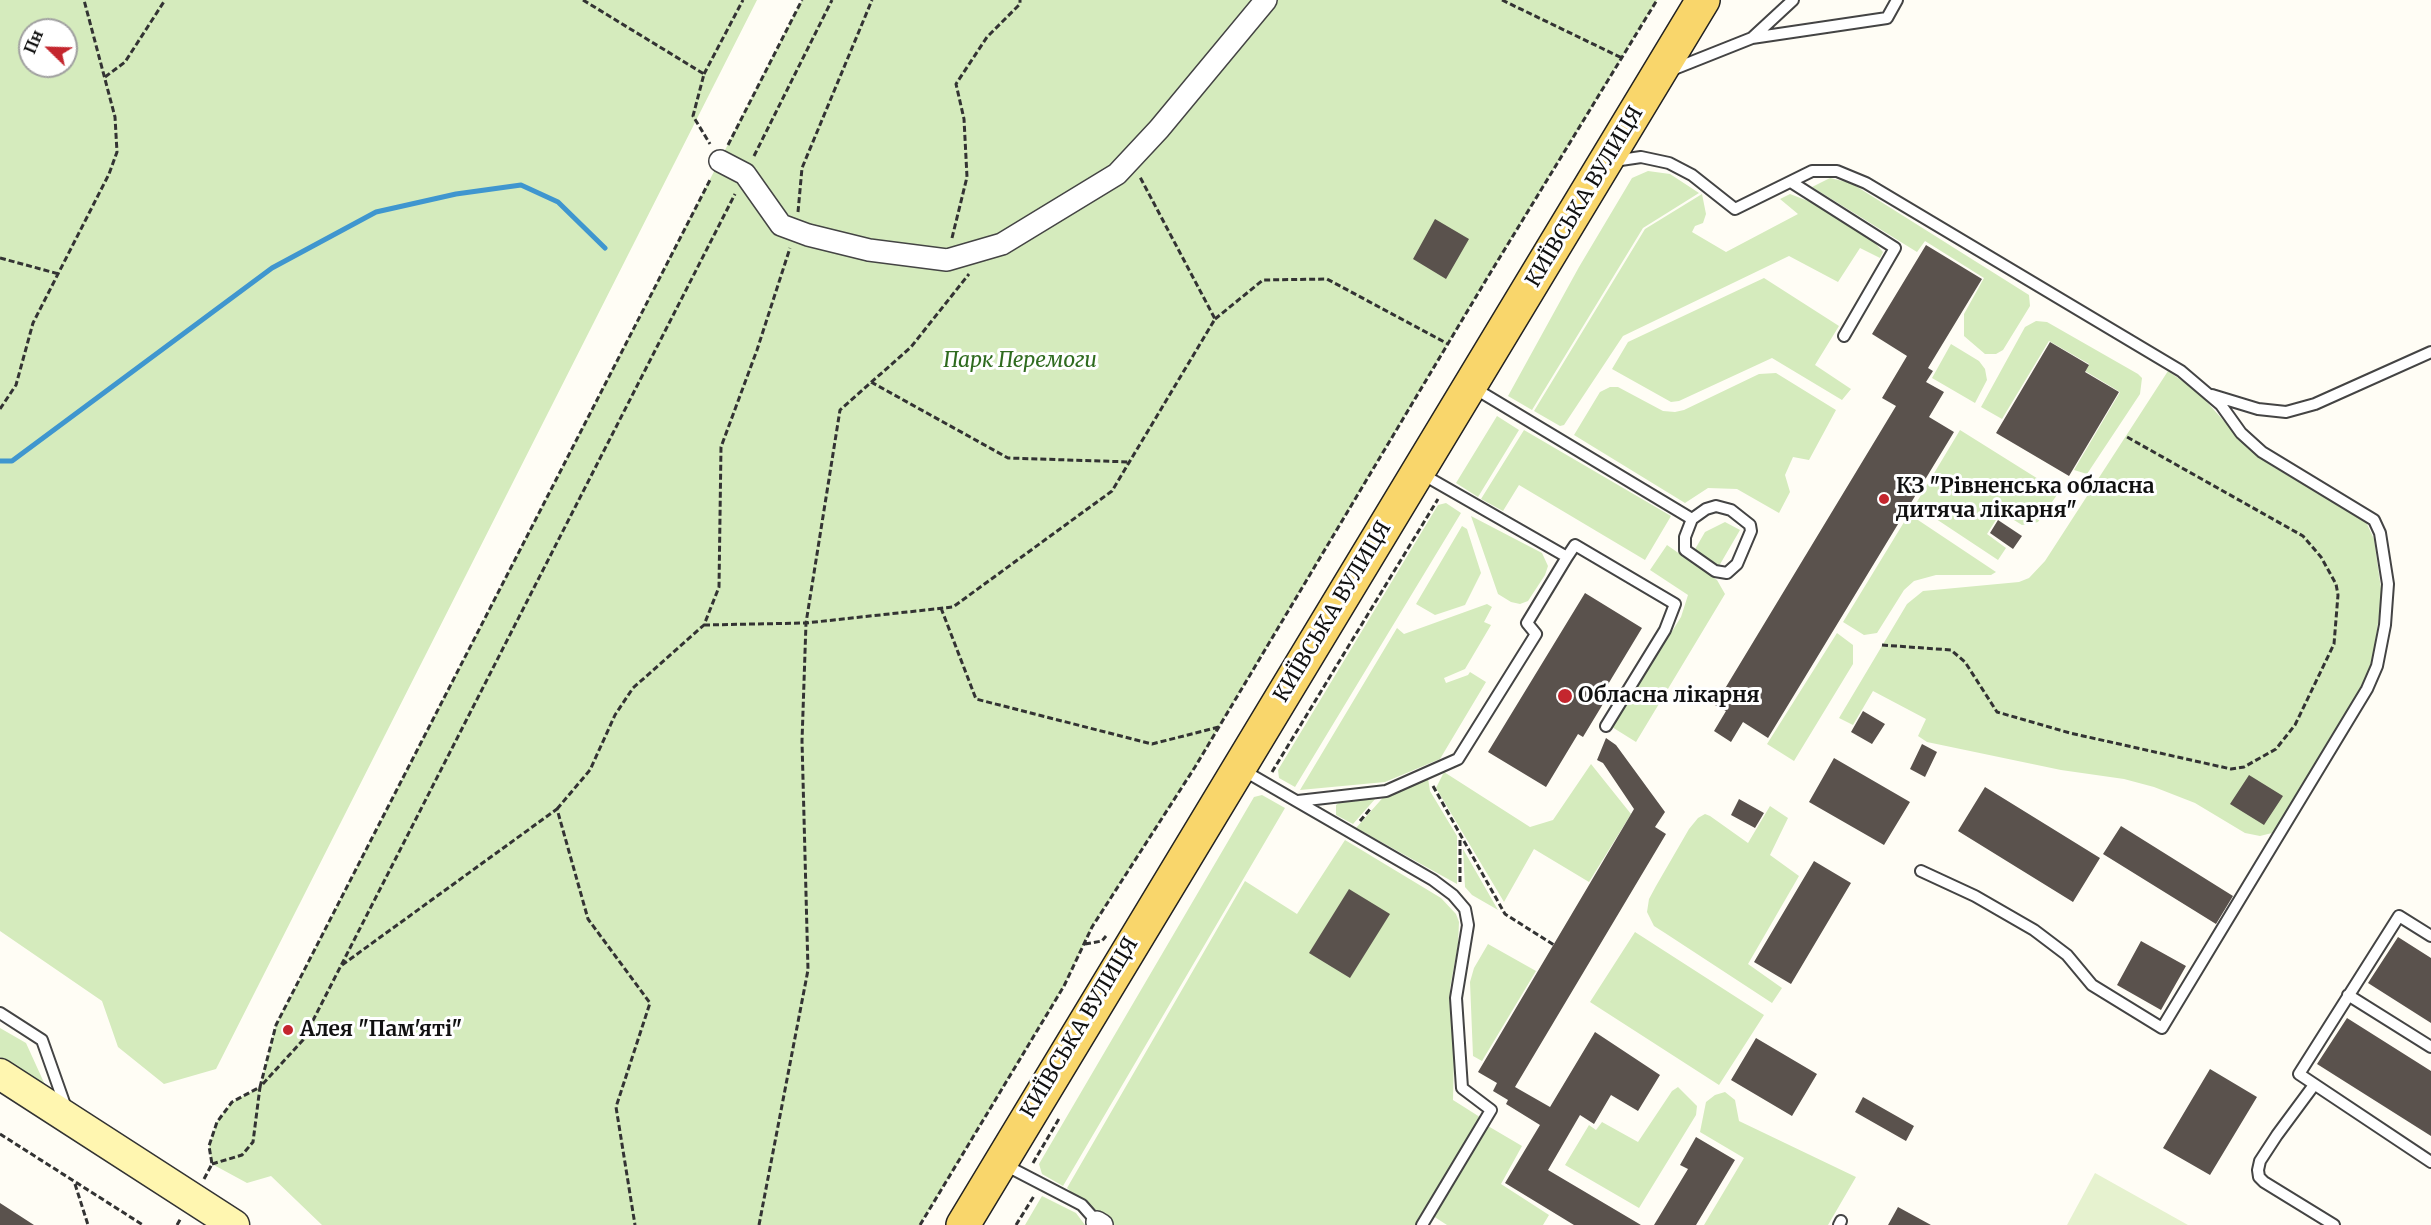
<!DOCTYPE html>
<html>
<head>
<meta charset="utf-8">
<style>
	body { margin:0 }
	#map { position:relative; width:2431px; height:1225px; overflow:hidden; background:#fffdf5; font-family:Merriweather,serif }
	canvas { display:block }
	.north { position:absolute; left:18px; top:18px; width:60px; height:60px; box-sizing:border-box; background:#fff; border:2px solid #a0a0a0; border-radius:50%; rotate:293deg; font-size:16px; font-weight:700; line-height:24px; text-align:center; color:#111 }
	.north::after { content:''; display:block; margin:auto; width:21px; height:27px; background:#c4262e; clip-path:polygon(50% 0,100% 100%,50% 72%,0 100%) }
</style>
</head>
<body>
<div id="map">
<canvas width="2431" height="1225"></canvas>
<div class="north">Пн</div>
</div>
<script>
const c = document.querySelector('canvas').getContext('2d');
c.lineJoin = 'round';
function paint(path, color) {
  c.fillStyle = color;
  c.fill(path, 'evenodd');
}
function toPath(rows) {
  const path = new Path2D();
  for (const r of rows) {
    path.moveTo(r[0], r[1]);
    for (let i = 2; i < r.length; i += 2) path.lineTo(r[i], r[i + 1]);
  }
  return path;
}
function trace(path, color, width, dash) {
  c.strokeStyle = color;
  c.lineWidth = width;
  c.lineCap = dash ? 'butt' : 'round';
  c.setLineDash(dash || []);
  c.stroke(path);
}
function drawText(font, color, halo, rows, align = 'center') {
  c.font = font + ' Merriweather,serif';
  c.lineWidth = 6;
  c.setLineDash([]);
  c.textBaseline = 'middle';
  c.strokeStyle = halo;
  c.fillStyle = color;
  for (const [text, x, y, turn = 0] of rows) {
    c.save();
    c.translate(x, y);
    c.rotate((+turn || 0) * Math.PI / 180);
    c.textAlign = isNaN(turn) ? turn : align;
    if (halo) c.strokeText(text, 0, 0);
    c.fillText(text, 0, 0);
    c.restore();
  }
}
paint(toPath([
	[0,0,757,0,216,1069,164,1084,118,1047,102,1001,0,931],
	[30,30,66,30,66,66,30,66],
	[802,0,1657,0,1486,280,1195,767,1092,927,1064,986,920,1225,322,1225,271,1176,247,1183,212,1164,209,1146,217,1122,232,1102,260,1087,276,1025],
	[1648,171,1670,174,1699,193,1643,228,1532,410,1508,396,1579,267,1632,178],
	[1830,178,1851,183,2029,295,2030,306,2003,350,1996,354,1985,354,1964,336,1964,314,1984,278,1925,241,1917,252,1812,187],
	[1702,194,1706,214,1703,223,1695,226,1692,232,1726,252,1798,214,1780,199,1790,194,1816,204,1875,243,1883,252,1880,258,1860,248,1838,282,1789,256,1623,336,1564,425,1560,426,1534,411,1645,229],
	[1764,278,1839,326,1815,365,1851,389,1842,400,1772,358,1679,401,1671,402,1612,369,1628,342],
	[2036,321,2047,322,2138,374,2142,378,2140,394,2087,474,2074,470,2120,392,2085,371,2089,364,2049,341,2002,419,1981,407,2025,327],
	[1951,344,1979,361,1985,369,1987,380,1975,403,1932,378],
	[2168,371,2198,392,2247,447,2272,466,2366,522,2374,539,2382,596,2371,671,2276,832,2260,836,2245,833,2195,803,2154,787,2124,779,2061,770,1927,742,1918,736,1926,719,1873,691,1853,725,1839,718,1907,604,1923,591,2019,582,2029,578,2045,561],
	[1776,373,1836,410,1809,460,1793,457,1785,475,1790,492,1779,513,1737,489,1708,488,1685,503,1574,435,1600,392,1610,387,1618,387,1663,411,1675,412,1684,410,1759,374],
	[1497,416,1519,430,1478,497,1456,483],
	[1524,430,1671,516,1645,560,1519,485,1503,511,1481,499],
	[1960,430,2059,492,2038,522,2030,524,2022,525,2001,512,1987,534,2006,548,1998,560,1915,505],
	[1446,503,1461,513,1295,787,1279,778,1278,770,1438,505],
	[1909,514,1996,572,1991,575,1936,575,1914,581,1904,590,1877,633,1864,635,1843,622],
	[1471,516,1542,553,1548,566,1545,575,1528,601,1520,604,1511,602,1498,594],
	[1725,522,1740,530,1719,566,1694,551,1705,532],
	[1462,526,1467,529,1481,573,1465,605,1435,615,1416,604],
	[1667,545,1717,580,1725,594,1636,742,1612,727,1681,617,1688,595,1650,570],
	[1487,604,1492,607,1484,622,1491,625,1465,669,1444,678,1446,683,1468,675,1470,672,1486,682,1440,759,1385,782,1300,790,1397,628,1404,634],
	[1837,633,1853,645,1853,664,1794,761,1767,744],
	[1591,764,1631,814,1589,882,1534,849,1504,902,1436,788,1444,772,1530,827,1553,820],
	[1428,778,1430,791,1457,836,1457,884,1356,828,1387,793],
	[1262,795,1285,808,1063,1186,1042,1174,1039,1164,1254,797],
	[1376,798,1353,824,1336,815,1336,805,1339,803],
	[1770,806,1788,818,1770,855,1799,876,1748,964,1782,988,1772,1003,1665,933,1654,926,1647,912,1649,899,1656,886,1689,829,1698,818,1705,814,1710,816,1748,843],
	[1345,840,1441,898,1456,914,1459,922,1458,945,1450,988,1454,1052,1453,1100,1483,1119,1419,1225,1111,1225,1099,1217,1067,1188,1245,881,1297,914],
	[1463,849,1498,910,1472,895,1465,887],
	[1635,932,1764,1015,1719,1085,1590,1002],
	[1488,944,1536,971,1482,1061,1473,1056,1470,982,1474,968],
	[0,1028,26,1043,46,1087,0,1057],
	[1678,1087,1697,1106,1696,1115,1639,1208,1565,1165,1589,1125,1596,1130,1602,1122,1638,1142,1672,1091],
	[1725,1092,1735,1100,1739,1121,1856,1177,1828,1225,1704,1225,1744,1158,1700,1132,1706,1102,1715,1095],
	[1488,1126,1522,1146,1501,1184,1549,1215,1543,1225,1447,1225,1433,1216],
	[1042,1196,1076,1213,1085,1225,1025,1225]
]), '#d5ebbd');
paint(toPath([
	[2095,1173,2188,1225,2067,1225]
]), '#e6f2cf');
trace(toPath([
	[0,461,12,461,272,268,376,212,456,194,521,185,558,202,605,248]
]), '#3f96cf', 5);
paint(toPath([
	[1435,219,1469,239,1446,279,1413,259],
	[1926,245,1982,279,1928,368,1933,371,1926,382,1944,392,1929,417,1954,432,1768,738,1743,722,1731,742,1714,731,1726,711,1715,705,1896,406,1882,398,1907,356,1872,334],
	[2050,342,2089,365,2085,372,2119,392,2069,476,1996,433],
	[1998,520,2022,536,2013,549,1990,533],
	[1585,593,1642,628,1607,686,1612,689,1583,737,1578,734,1546,787,1488,752],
	[1863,711,1885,724,1872,744,1851,732],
	[1606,738,1616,745,1665,812,1655,827,1666,834,1515,1087,1550,1107,1595,1032,1660,1075,1638,1111,1611,1095,1594,1124,1580,1115,1548,1170,1641,1225,1574,1225,1505,1183,1540,1125,1506,1104,1508,1100,1493,1091,1497,1083,1478,1072,1634,809,1603,763,1597,760],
	[1922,744,1937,752,1925,777,1910,769],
	[1834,758,1910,802,1884,845,1809,802],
	[2249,775,2283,796,2264,825,2230,804],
	[1985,787,2100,858,2073,902,1958,831],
	[1739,799,1764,813,1755,828,1731,815],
	[2121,826,2233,896,2216,924,2103,854],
	[1814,861,1851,883,1791,984,1754,962],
	[1349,889,1390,914,1350,978,1309,953],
	[2398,937,2431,958,2431,1023,2368,983],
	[2141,941,2186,966,2161,1010,2117,985],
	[2347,1018,2431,1071,2431,1136,2317,1064],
	[1756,1038,1817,1074,1792,1116,1731,1080],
	[2210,1069,2257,1097,2210,1175,2163,1148],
	[1863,1097,1914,1126,1906,1141,1855,1112],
	[1696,1137,1735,1160,1696,1225,1654,1225,1688,1169,1680,1165],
	[0,1203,34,1225,0,1225],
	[1898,1207,1931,1225,1888,1225]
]), '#5a524d');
const lane = toPath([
	[1752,38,1887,18,1897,0],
	[1669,71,1752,38,1793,0],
	[1614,161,1641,157,1669,163,1692,175,1735,209,1812,171,1837,171,1866,183,2181,371,2221,405,2241,433,2262,452,2374,520,2380,533,2388,584,2385,625,2377,666,2367,689,2162,1028,2092,985,2067,955,2034,930,1975,896,1921,871],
	[1791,182,1895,248,1844,336],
	[1474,388,1692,519,1706,509,1716,506,1731,510,1750,525,1751,531,1737,564,1727,573,1715,571,1685,550,1685,537,1692,519],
	[2212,395,2258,409,2286,412,2315,404,2431,352],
	[1567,557,1575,545,1675,604,1665,630,1606,726],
	[1241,769,1433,880,1453,895,1465,909,1468,925,1456,998,1462,1088,1491,1110,1422,1225],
	[1298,801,1386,791,1458,759,1536,634,1527,623,1567,557,1422,474],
	[2431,936,2399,916,2299,1074,2431,1162],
	[2348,995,2431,1047],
	[0,1013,42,1040,66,1108],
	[2314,1085,2277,1135,2260,1161,2258,1170,2259,1177,2264,1182,2334,1225],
	[1005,1165,1082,1205,1097,1222,1097,1225],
	[1839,1225,1841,1221]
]);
const street = toPath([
	[720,161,745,174,781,225,808,235,869,250,947,260,1002,244,1117,174,1159,129,1266,0],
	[1097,1222,1102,1225]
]);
const secondary = toPath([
	[0,1074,234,1225]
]);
const primary = toPath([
	[963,1225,1703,0]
]);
trace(lane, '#444', 14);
trace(street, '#444', 24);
trace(secondary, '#333', 33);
trace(primary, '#222', 36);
trace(toPath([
	[583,0,704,74,693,116,710,144],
	[1502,0,1622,58],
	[704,74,743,0],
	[105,77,125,62,165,0],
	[728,145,802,0],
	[754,156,832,0],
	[798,212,802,168,872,0],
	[952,238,967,177,964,119,956,84,987,37,1020,4,1020,0],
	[0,258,59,274],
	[1215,319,1263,280,1327,279,1448,344],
	[871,382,1008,458,1130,462],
	[0,409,16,385,33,323,109,174,117,152,115,117,84,0],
	[941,608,976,699,1152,744,1219,727],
	[704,625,806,623,953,607,1112,491,1215,319,1140,177],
	[1882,645,1951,650,1965,662,1997,712,2070,733,2231,769,2244,767,2276,749,2295,725,2334,644,2338,595,2336,584,2321,557,2303,536,2127,437],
	[1272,772,1438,499],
	[1433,786,1505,914,1554,945],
	[557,809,590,770,615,715,633,688,704,625,719,587,721,447,757,350,790,248],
	[1360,821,1371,808],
	[1460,882,1460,838],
	[1085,944,1102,941,1106,936],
	[342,965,557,809,588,919,650,1003,616,1107,635,1225],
	[0,1134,143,1225],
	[1033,1163,1060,1117],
	[212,1164,242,1155,253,1142,260,1087,303,1040,735,194],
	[204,1179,212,1164,209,1146,217,1122,232,1102,260,1087,276,1025,711,178],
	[75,1184,88,1225],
	[177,1225,181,1218],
	[759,1225,808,970,802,741,806,623,840,410,911,347,969,274],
	[920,1225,1064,986,1092,927,1195,767,1486,280,1657,0],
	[1016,1225,1034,1196]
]), '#333', 3, [6, 3]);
trace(lane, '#fff', 10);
trace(street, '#fff', 21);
trace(secondary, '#fff6b0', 30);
trace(primary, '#f9d66b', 33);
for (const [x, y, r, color] of [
	[1884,499,6,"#c4262e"],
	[1565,696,8,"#c4262e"],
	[288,1030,6,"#c4262e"]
]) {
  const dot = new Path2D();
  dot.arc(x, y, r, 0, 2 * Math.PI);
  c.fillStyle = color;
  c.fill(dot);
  trace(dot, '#fff', 2);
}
drawText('21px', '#111', '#fff', [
	["КИЇВСЬКА ВУЛИЦЯ",1585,197,-59],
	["КИЇВСЬКА ВУЛИЦЯ",1333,612,-59],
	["КИЇВСЬКА ВУЛИЦЯ",1080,1028,-59]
]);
drawText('italic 21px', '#2f6b1f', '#fff', [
	["Парк Перемоги",1020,361]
]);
drawText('bold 21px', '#111', '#fff', [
	["КЗ \"Рівненська обласна",1896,487],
	["дитяча лікарня\"",1896,511],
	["Обласна лікарня",1578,696],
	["Алея \"Пам'яті\"",300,1030]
], 'left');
</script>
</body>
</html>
